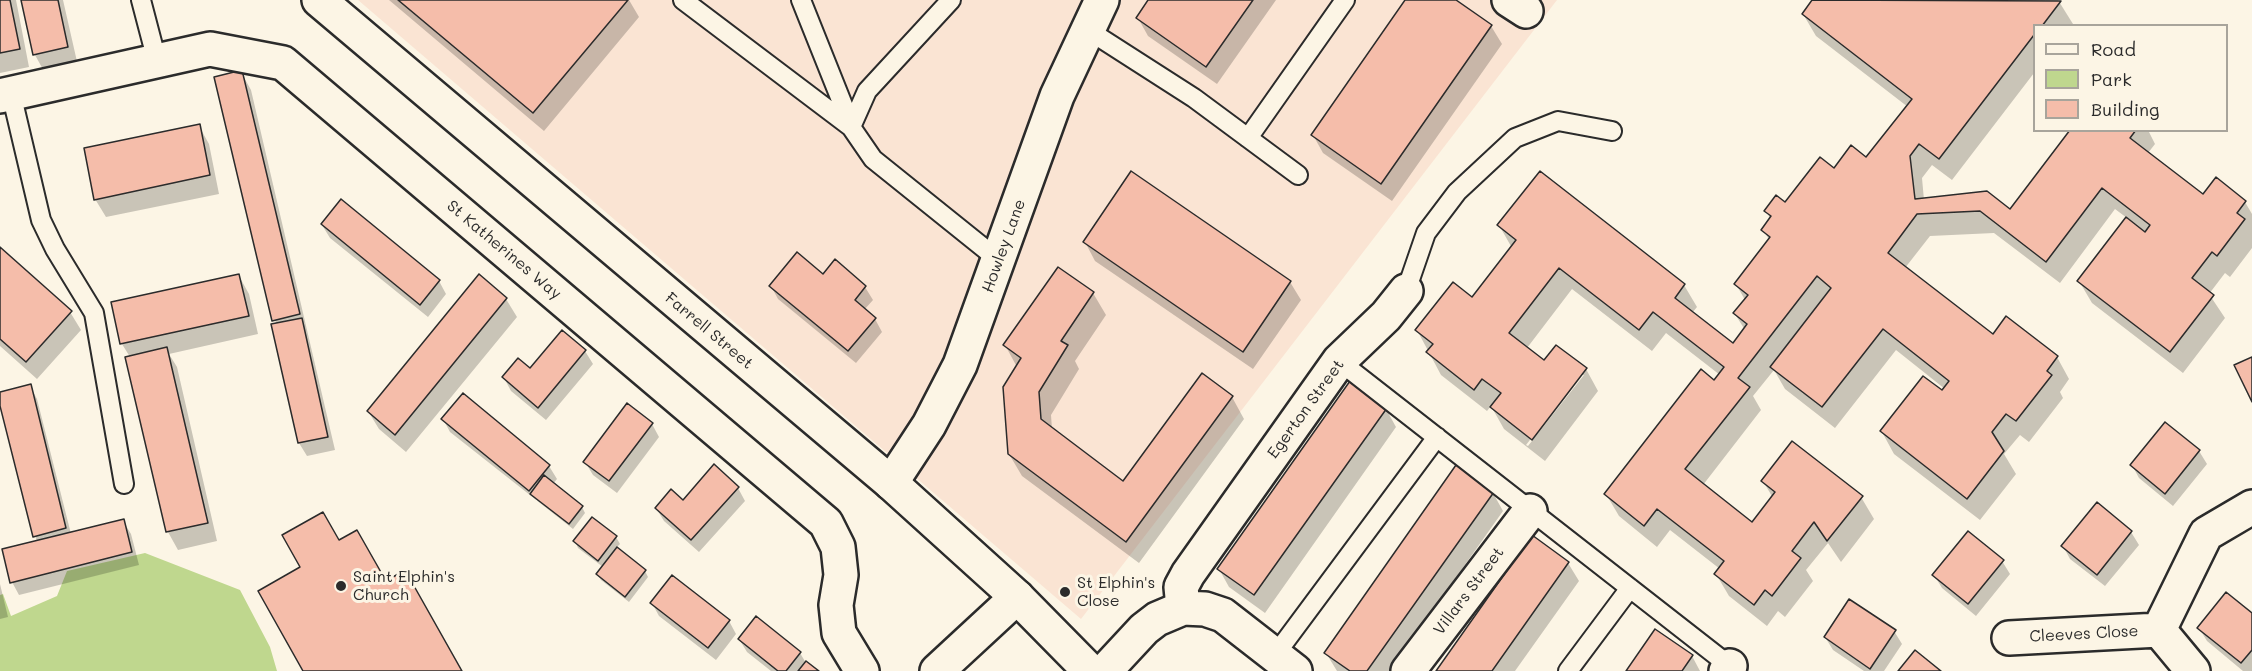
<!DOCTYPE html>
<html>
<head>
<meta charset="utf-8">
<style>
	body { margin:0 }
	#map { position:relative; width:2252px; height:671px; overflow:hidden; background:#fcf5e5; font-family:Mali,sans-serif }
	canvas { display:block }
	.legend { position:absolute; left:2033px; top:24px; width:195px; height:108px; box-sizing:border-box; background:#fcf5e5; border:2px solid #a8a49b; margin:0; padding:8px 10px; list-style:none; font-size:18px; color:#2b2b2b }
	.legend li { display:flex; align-items:center; gap:12px; height:30px }
	.legend b { width:30px; border:2px solid #a8a49b }
</style>
</head>
<body>
<div id="map">
<canvas width="2252" height="671"></canvas>
<ul class="legend">
<li><b style="height:8px;background:#fcf5e5"></b>Road</li>
<li><b style="height:16px;background:#bfd78e"></b>Park</li>
<li><b style="height:16px;background:#f5bdaa"></b>Building</li>
</ul>
</div>
<script>
const c = document.querySelector('canvas').getContext('2d');
c.lineJoin = 'round';
function paint(path, color) {
  c.fillStyle = color;
  c.fill(path, 'evenodd');
}
function toPath(rows) {
  const path = new Path2D();
  for (const r of rows) {
    path.moveTo(r[0], r[1]);
    for (let i = 2; i < r.length; i += 2) path.lineTo(r[i], r[i + 1]);
  }
  return path;
}
function trace(path, color, width, dash) {
  c.strokeStyle = color;
  c.lineWidth = width;
  c.lineCap = dash ? 'butt' : 'round';
  c.setLineDash(dash || []);
  c.stroke(path);
}
function drawText(font, color, halo, rows, align = 'center') {
  c.font = font + ' Mali,sans-serif';
  c.lineWidth = 6;
  c.setLineDash([]);
  c.textBaseline = 'middle';
  c.strokeStyle = halo;
  c.fillStyle = color;
  for (const [text, x, y, turn = 0] of rows) {
    c.save();
    c.translate(x, y);
    c.rotate((+turn || 0) * Math.PI / 180);
    c.textAlign = isNaN(turn) ? turn : align;
    if (halo) c.strokeText(text, 0, 0);
    c.fillText(text, 0, 0);
    c.restore();
  }
}
paint(toPath([
	[358,0,1557,0,1081,619]
]), '#fae4d3');
paint(toPath([
	[145,553,240,590,270,647,277,671,0,671,0,595,3,594,11,616,57,596,67,571]
]), '#bfd78e');
paint(toPath([
	[0,0,16,0,29,67,0,73],
	[23,0,63,0,78,66,45,73,35,55],
	[389,0,629,0,639,17,544,131],
	[1150,0,1276,0,1217,84,1148,36,1138,18],
	[1407,0,1454,0,1491,26,1502,44,1392,201,1323,153,1313,135],
	[1814,0,2058,0,2073,24,2034,26,2034,73,1952,180,1932,165,1922,178,1924,200,2011,211,2072,130,2148,130,2155,144,2148,153,2203,196,2245,202,2252,214,2252,248,2230,277,2225,273,2209,294,2225,318,2183,373,2092,303,2079,281,2127,218,2115,209,2060,283,1994,233,1930,236,1905,268,1993,336,2057,357,2069,379,2060,392,2063,398,2029,442,2020,435,2004,454,2016,474,1980,520,1894,454,1882,432,1945,389,1896,350,1835,428,1785,389,1774,370,1753,396,1761,410,1703,485,1753,524,1773,498,1763,481,1861,497,1874,519,1841,562,1828,543,1806,570,1813,581,1785,617,1778,611,1767,626,1729,596,1716,574,1720,569,1670,530,1657,547,1619,516,1606,494,1720,375,1666,333,1652,351,1572,289,1527,348,1545,362,1586,369,1598,391,1545,461,1504,429,1491,406,1487,411,1441,375,1417,330,1473,299,1512,248,1499,225,1540,173,1684,285,1697,307,1692,313,1734,345,1745,330,1735,314,1745,300,1736,284,1770,241,1763,230,1771,220,1766,211,1785,204,1834,170,1867,160,1908,107,1816,36,1803,14],
	[1580,375,1584,375,1528,446,1526,445],
	[241,72,251,90,335,450,307,456,299,443,273,326,276,325],
	[199,126,209,144,219,194,106,217,95,199],
	[322,225,439,281,446,294,428,317,330,238],
	[1085,242,1290,282,1301,300,1253,369,1095,261],
	[0,249,70,312,81,330,37,379,0,346],
	[1058,269,1093,293,1106,315,1075,361,1079,369,1051,415,1052,429,1124,483,1232,397,1244,419,1139,563,1022,476,1009,454,1017,367,1005,345],
	[239,276,249,294,258,334,169,354,177,367,217,541,178,550,168,532,127,358,130,357,122,344],
	[824,276,865,287,873,300,864,310,875,319,882,332,856,363,778,299,771,286],
	[506,299,517,317,406,452,379,429,368,411],
	[585,351,593,364,546,420,511,391,504,378],
	[30,386,37,399,71,534,123,521,131,534,139,565,19,595,12,582,37,542,0,393],
	[1386,409,1396,427,1265,613,1229,587,1219,569],
	[443,419,549,466,557,479,553,484,582,507,585,513,573,529,450,432],
	[652,424,659,437,617,493,593,475,585,462],
	[2166,424,2199,451,2207,464,2173,506,2139,478,2132,465],
	[738,488,745,501,699,552,664,521,656,508],
	[1493,493,1503,511,1390,671,1337,671,1326,653],
	[2131,532,2139,545,2105,586,2070,559,2063,546],
	[616,537,620,544,616,548,645,571,648,577,629,602,601,580,597,574,603,567,578,548,575,541],
	[2002,561,2010,574,1976,616,1942,588,1934,575],
	[1568,563,1579,581,1515,671,1438,671],
	[0,584,8,617,0,619],
	[652,603,729,621,736,634,716,660,659,616],
	[2252,615,2252,671,2243,671,2207,641,2199,628],
	[1894,631,1902,644,1884,671,1864,671,1833,650,1825,637],
	[739,639,800,653,806,663,817,671,771,671,747,652],
	[1692,656,1700,671,1628,671]
]), '#0003');
const building = toPath([
	[0,0,10,0,20,49,0,53,0,0],
	[21,0,58,0,68,47,33,55,21,0],
	[398,0,628,0,533,113,398,0],
	[1148,0,1253,0,1206,67,1136,18,1148,0],
	[1405,0,1456,0,1492,25,1381,184,1311,135,1405,0],
	[1812,0,2061,1,2042,26,2034,26,2034,35,1939,159,1919,144,1910,156,1915,199,1987,191,2010,209,2070,130,2136,130,2130,138,2203,194,2216,177,2246,201,2237,213,2245,219,2217,256,2212,252,2192,278,2214,295,2170,352,2077,281,2126,217,2145,232,2150,225,2102,188,2046,262,1980,211,1917,214,1888,253,1993,334,2006,316,2058,356,2047,371,2052,375,2016,421,2006,414,1992,432,2004,451,1967,499,1880,431,1923,376,1942,390,1949,381,1883,329,1822,407,1770,367,1831,288,1817,276,1738,378,1750,387,1685,469,1752,522,1775,492,1761,481,1792,441,1863,496,1827,541,1814,522,1792,551,1801,558,1772,596,1765,590,1754,605,1714,574,1724,561,1657,509,1644,526,1604,494,1701,369,1714,380,1724,367,1653,312,1639,330,1559,268,1509,333,1544,360,1556,345,1587,368,1532,440,1490,407,1501,393,1482,379,1474,390,1426,352,1433,344,1415,330,1453,282,1472,297,1516,240,1497,225,1540,171,1685,284,1675,298,1733,343,1747,324,1733,313,1748,295,1734,284,1770,237,1761,230,1771,216,1764,211,1776,195,1785,202,1820,157,1834,168,1851,145,1866,157,1912,99,1802,14,1812,0],
	[242,70,300,314,272,321,214,77,242,70],
	[200,124,210,175,94,200,84,148,200,124],
	[1131,171,1291,281,1243,352,1083,242,1131,171],
	[341,199,440,280,420,305,321,224,341,199],
	[0,247,72,311,26,362,0,339,0,247],
	[797,252,823,274,835,259,866,286,855,300,876,318,848,351,769,286,797,252],
	[1058,267,1094,292,1061,341,1068,345,1039,392,1041,419,1123,481,1202,373,1233,396,1126,542,1008,454,1003,387,1021,358,1003,345,1058,267],
	[239,274,249,316,120,344,111,302,239,274],
	[479,274,507,298,395,435,367,411,479,274],
	[302,318,328,437,298,443,271,324,302,318],
	[562,330,586,350,538,408,502,377,518,358,530,368,562,330],
	[167,347,208,523,166,532,125,357,167,347],
	[2252,357,2252,402,2234,365,2252,357],
	[1350,381,1387,408,1254,595,1217,569,1350,381],
	[31,384,66,528,33,537,0,406,0,392,31,384],
	[463,393,550,465,529,491,441,419,463,393],
	[627,403,653,423,609,481,583,462,627,403],
	[2165,422,2200,450,2165,494,2130,465,2165,422],
	[714,464,739,487,691,540,655,508,671,489,683,500,714,464],
	[1456,465,1494,492,1367,671,1350,671,1324,653,1456,465],
	[544,475,583,506,569,524,530,494,544,475],
	[2097,502,2132,531,2097,575,2061,546,2097,502],
	[323,512,339,540,357,530,386,581,405,570,462,671,303,671,258,591,300,567,282,535,323,512],
	[592,517,617,536,598,561,573,541,592,517],
	[124,519,132,552,10,583,2,549,124,519],
	[1968,531,2004,560,1968,604,1932,575,1968,531],
	[1532,535,1569,562,1492,671,1436,671,1532,535],
	[617,547,646,570,625,597,596,574,617,547],
	[672,575,730,620,708,648,650,603,672,575],
	[2226,592,2252,613,2252,650,2241,663,2197,628,2226,592],
	[1849,599,1896,630,1870,669,1824,637,1849,599],
	[756,616,801,652,786,671,778,671,738,639,756,616],
	[1655,629,1693,655,1682,671,1626,671,1655,629],
	[1915,650,1941,671,1898,671,1915,650],
	[806,661,819,671,798,671,806,661]
]);
paint(building, '#f5bdaa');
trace(building, '#2b2b2b', 1.5);
const lane = toPath([
	[141,0,157,61],
	[683,0,851,127],
	[801,0,851,125],
	[951,0,867,91,851,127,873,159,1000,261],
	[1088,30,1194,98,1298,175],
	[11,93,41,220,55,249,94,313,124,484],
	[1248,138,1345,0],
	[1406,291,1426,233,1457,192,1515,138,1558,121,1612,131],
	[1339,361,1735,670],
	[1275,655,1437,437],
	[1568,671,1630,588]
]);
const street = toPath([
	[1509,0,1526,11],
	[0,96,210,49,283,63,826,523,838,547,841,575,836,605,839,633,862,671],
	[891,483,929,425,960,365,1057,96,1102,0],
	[1183,608,1205,609,1223,615,1295,671],
	[2159,630,2193,671],
	[2009,638,2159,630,2206,534,2252,507],
	[937,671,1017,597],
	[1105,671,1144,629,1157,619,1183,608,1181,587,1188,574,1339,361,1386,316,1406,291],
	[1408,671,1530,511],
	[1726,671,1730,666]
]);
const secondary = toPath([
	[319,0,891,483,1017,597,1090,671]
]);
trace(lane, '#2b2b2b', 22);
trace(street, '#2b2b2b', 38);
trace(secondary, '#2b2b2b', 38);
trace(lane, '#fcf5e5', 18);
trace(street, '#fcf5e5', 33);
trace(secondary, '#fcf5e5', 33);
for (const [x, y, r, color] of [
	[341,586,6,"#2b2b2b"],
	[1065,592,6,"#2b2b2b"]
]) {
  const dot = new Path2D();
  dot.arc(x, y, r, 0, 2 * Math.PI);
  c.fillStyle = color;
  c.fill(dot);
  trace(dot, '#fcf5e5', 2);
}
drawText('16px', '#2b2b2b', '#fcf5e5', [
	["Howley Lane",1004,246,-70],
	["St Katherines Way",504,250,40],
	["Farrell Street",709,331,40],
	["Egerton Street",1306,409,-54],
	["Villars Street",1469,591,-53],
	["Cleeves Close",2084,634,-3]
]);
drawText('16px', '#2b2b2b', '#fcf5e5', [
	["Saint Elphin's",353,577],
	["Church",353,595],
	["St Elphin's",1077,583],
	["Close",1077,601]
], 'left');
</script>
</body>
</html>
